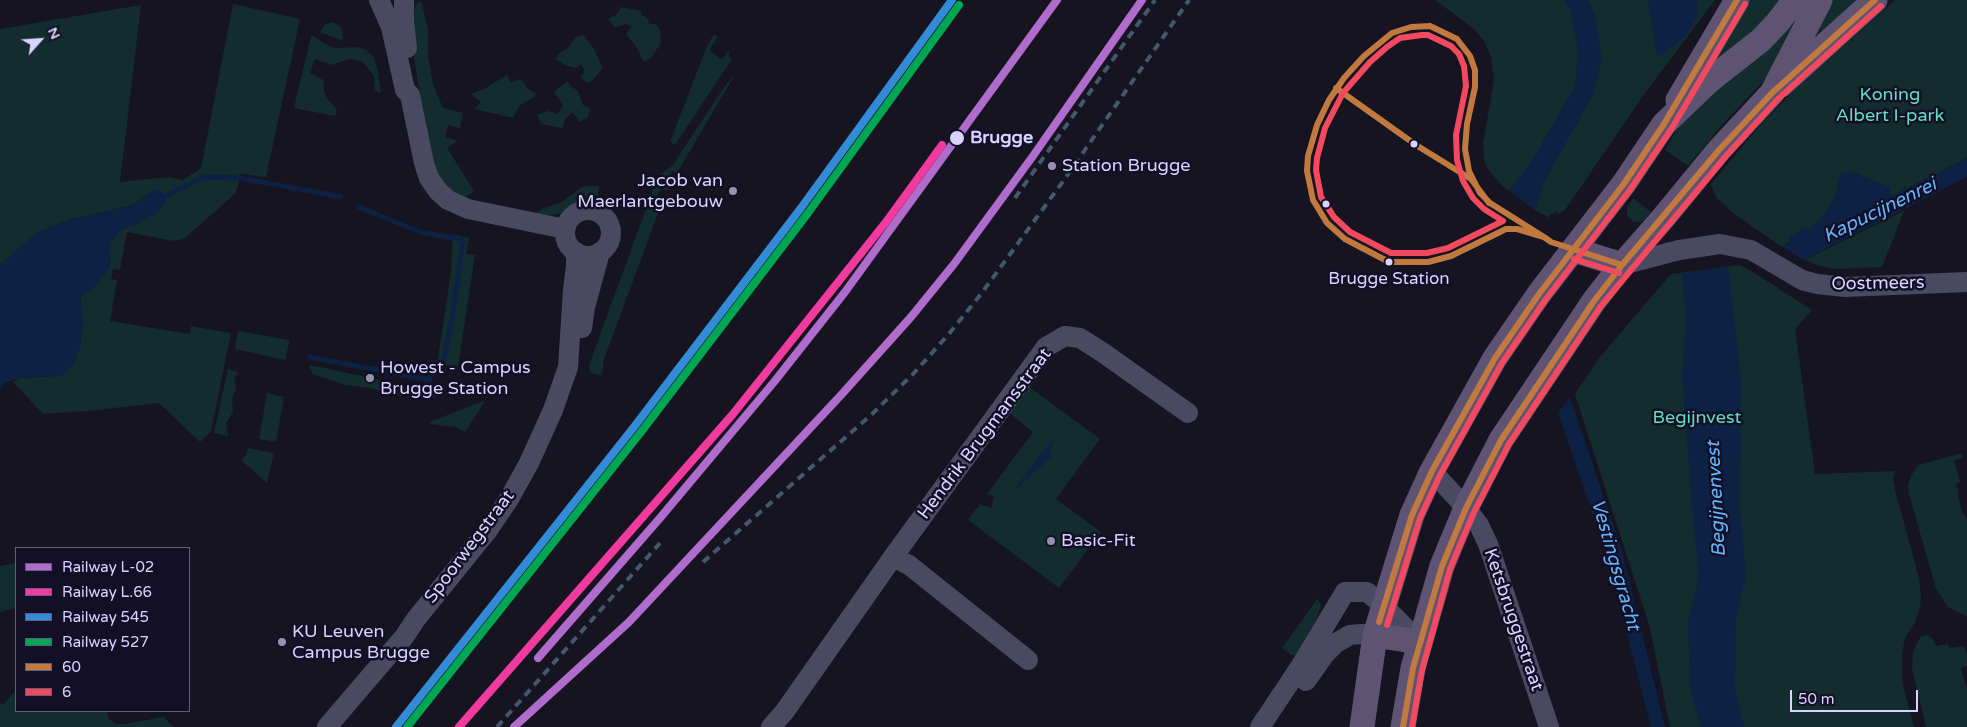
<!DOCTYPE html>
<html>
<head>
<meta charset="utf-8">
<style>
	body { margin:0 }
	#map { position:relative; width:1967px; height:727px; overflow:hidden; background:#161421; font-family:"Varela Round",sans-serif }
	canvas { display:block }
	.legend { position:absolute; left:15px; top:547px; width:175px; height:165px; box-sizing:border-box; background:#130f26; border:1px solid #625e7d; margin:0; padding:6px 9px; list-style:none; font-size:15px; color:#d9d4ff }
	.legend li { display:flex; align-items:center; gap:10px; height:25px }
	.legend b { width:25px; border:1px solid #625e7d }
	.north { position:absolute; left:15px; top:15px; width:50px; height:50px; -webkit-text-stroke:4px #130f26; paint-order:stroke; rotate:64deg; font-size:14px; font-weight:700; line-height:20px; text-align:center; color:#d9d4ff }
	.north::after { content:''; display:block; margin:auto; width:18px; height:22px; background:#d9d4ff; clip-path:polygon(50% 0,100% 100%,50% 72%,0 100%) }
	.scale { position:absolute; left:1790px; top:690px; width:128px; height:22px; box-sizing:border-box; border:2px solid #d9d4ff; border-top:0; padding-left:6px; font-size:15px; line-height:18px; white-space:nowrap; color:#d9d4ff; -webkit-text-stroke:4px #130f26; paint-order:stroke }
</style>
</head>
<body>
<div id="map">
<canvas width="1967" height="727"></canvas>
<ul class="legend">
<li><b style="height:6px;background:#b06ccc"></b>Railway L-02</li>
<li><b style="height:6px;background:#f13a9d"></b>Railway L.66</li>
<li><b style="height:6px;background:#338bd7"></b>Railway 545</li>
<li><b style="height:6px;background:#00a651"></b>Railway 527</li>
<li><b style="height:6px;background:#c27940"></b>60</li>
<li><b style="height:6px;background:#f3495e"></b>6</li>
</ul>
<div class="north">N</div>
<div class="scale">50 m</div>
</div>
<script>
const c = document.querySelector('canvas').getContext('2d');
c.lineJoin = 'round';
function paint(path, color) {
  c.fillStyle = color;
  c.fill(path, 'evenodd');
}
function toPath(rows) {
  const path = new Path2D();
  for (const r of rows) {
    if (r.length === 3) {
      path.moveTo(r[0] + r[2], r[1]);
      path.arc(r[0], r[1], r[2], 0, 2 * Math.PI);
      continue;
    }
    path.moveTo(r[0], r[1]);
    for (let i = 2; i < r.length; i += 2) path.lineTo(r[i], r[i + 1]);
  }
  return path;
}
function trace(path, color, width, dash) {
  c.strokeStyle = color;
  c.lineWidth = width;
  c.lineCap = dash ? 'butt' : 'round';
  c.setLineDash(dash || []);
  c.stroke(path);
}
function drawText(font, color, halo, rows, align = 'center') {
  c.font = font + ' "Varela Round",sans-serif';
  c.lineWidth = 5;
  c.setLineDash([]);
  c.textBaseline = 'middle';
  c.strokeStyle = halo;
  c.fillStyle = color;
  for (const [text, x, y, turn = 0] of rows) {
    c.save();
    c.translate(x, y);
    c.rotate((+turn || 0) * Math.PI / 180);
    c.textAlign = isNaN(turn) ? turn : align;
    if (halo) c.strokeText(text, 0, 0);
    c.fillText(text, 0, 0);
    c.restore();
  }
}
paint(toPath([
	[1435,0,1715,0,1645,93,1565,210,1559,214,1557,212,1549,215,1550,218,1535,210,1502,186,1488,169,1484,160,1483,144,1494,80,1491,56,1484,41,1474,29],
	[1749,0,1789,0,1766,28,1702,70],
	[1813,0,1767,77,1724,123,1688,166,1665,150,1679,125],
	[1826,0,1864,0,1797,53],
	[1895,0,1967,0,1967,158,1894,195,1890,195,1888,187,1841,174,1835,197,1821,219,1809,230,1782,247,1733,213,1716,197,1711,184,1761,124,1804,81],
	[421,1,428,28,428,55,433,84,443,108,463,113,460,128,448,125,445,137,458,141,447,148,474,191,464,198,452,191,439,178,428,147,411,38,415,7,418,2],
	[233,4,300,19,266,177,241,174,236,193,184,239,173,241,127,232,120,270,113,269,111,279,117,280,110,321,190,334,191,326,231,333,211,431,200,442,159,403,87,411,43,414,13,382,19,378,55,376,62,375,69,369,75,361,80,346,83,326,80,297,94,288,110,260,109,250,111,242,122,229,139,223,165,196,160,190,149,193,135,204,126,207,72,219,38,232,0,265,0,29,141,5,120,182,168,177,183,180,201,168],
	[621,7,641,11,641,14,648,19,649,24,656,24,660,30,661,43,651,58,644,62,635,45,626,34,632,26,625,24,615,28,608,19,617,14],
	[332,22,340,26,342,29,343,41,320,32,324,25],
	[714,34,718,37,709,50,722,60,728,51,730,53,728,56,732,59,675,145,670,142,707,46],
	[312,35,325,44,335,48,358,47,366,50,373,56,377,67,381,93,375,91,374,76,362,61,350,59,331,65,315,59,310,73,323,80,324,90,327,98,337,110,335,116,294,108,310,40],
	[584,35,594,49,603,68,593,80,587,83,580,77,585,71,581,64,577,68,567,66,555,59,559,53,568,48,577,36],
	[737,71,677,173,672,171,670,176,674,179,667,191,662,188,657,196,663,200,603,362,603,371,600,376,590,372,589,365,658,176,672,166,720,93],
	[507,75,510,82,520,79,525,84,527,88,536,94,534,97,519,106,513,118,474,109,481,102,471,94,484,89],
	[568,81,570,86,578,91,583,105,590,108,588,117,579,122,573,112,566,118,562,128,541,124,537,115,548,111,558,114,563,105,554,92],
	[587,186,599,186,598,195,593,199,579,202,561,213,547,216,534,214,546,207,560,203,582,187],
	[1633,198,1651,212,1645,219,1640,222,1634,222,1627,216,1627,207],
	[1904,211,1882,267,1835,269,1817,265,1804,260],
	[453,234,469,238,466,254,475,255,458,367,437,364,451,272],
	[1740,265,1748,269,1812,310,1795,329,1815,474,1895,471,1893,479,1895,490,1918,574,1921,596,1920,608,1915,622,1905,638,1902,654,1902,675,1904,689,1914,727,1670,727,1650,628,1575,394,1600,357,1671,274],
	[238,331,290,340,285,360,235,349],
	[310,365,443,393,442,396,427,398,399,396,370,388,345,385,313,374,309,368],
	[228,369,238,372,234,379,236,387,232,400,233,412,226,423,228,436,214,433],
	[1028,386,1100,439,1056,499,1101,532,1059,588,968,520,980,504,991,508,994,497,987,494,1033,432,1009,413],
	[267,393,284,397,276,442,259,439],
	[483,401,484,403,465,432,456,427,430,424,432,421],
	[248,448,274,453,267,483,241,460,247,453],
	[1962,453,1963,458,1954,460,1960,482,1956,484,1959,492,1957,493,1962,511,1967,519,1967,617,1948,607,1936,589,1909,494,1908,486,1911,476,1918,465],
	[16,563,16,608,0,612,0,566],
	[1318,598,1321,606,1317,617,1298,651,1295,655,1291,655,1282,648],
	[1928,635,1932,638,1936,646,1948,644,1949,648,1964,646,1967,654,1967,666,1961,668,1967,690,1967,727,1926,727,1912,668,1913,652,1917,643,1921,636],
	[16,690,16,711,107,711,108,718,116,724,125,724,163,717,174,727,0,727,0,703,3,705]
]), '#132c2d');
paint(toPath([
	[1564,0,1588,0,1596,17,1602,61,1593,95,1544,182,1535,210,1509,190,1530,164,1575,86,1578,51,1571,12],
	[1648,0,1697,0,1698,16,1686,36,1657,58],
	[1967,158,1967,177,1804,260,1782,247,1790,243,1789,237,1805,227,1809,230,1821,219,1835,197,1841,174,1845,172,1855,173,1889,187,1890,194,1894,195],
	[154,190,160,190,163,193,166,201,164,205,157,213,139,223,122,229,112,242,109,250,110,267,94,288,80,297,83,326,80,346,75,361,69,369,62,375,55,376,19,378,6,382,0,388,0,265,38,232,72,219,126,207,135,204],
	[1728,267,1741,379,1740,509,1746,575,1736,618,1735,688,1744,727,1701,727,1690,690,1688,621,1699,577,1691,496,1682,374,1686,322,1682,273],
	[1570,397,1621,548,1665,727,1651,727,1606,553,1558,413],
	[1053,439,1050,458,1011,494,1033,464]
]), '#0d2144');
trace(toPath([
	[165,196,204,177,240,178,341,197],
	[310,357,430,380,432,363,443,363,452,319,463,240,420,232,359,207]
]), '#0d2144', 5);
trace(toPath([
	[379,0,391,27,405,90,410,95,424,163,429,178,438,191,448,200,468,209,565,229],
	[404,0,404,21,407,48],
	[588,233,23],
	[1622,265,1679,250,1720,244,1751,250,1802,280,1817,284,1845,287,1967,282],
	[582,328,585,307,600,252],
	[1432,471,1466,508,1479,525,1488,544,1549,727],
	[893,557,909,565,1028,660],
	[1306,681,1325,654,1336,643,1350,635,1361,634,1375,635],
	[327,727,404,637,416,619,488,530,509,499,529,463,553,410,568,367,573,290,576,266,576,252],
	[771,727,785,711,893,557,1046,347,1065,336,1080,338,1102,352,1188,413],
	[1260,727,1300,667,1345,592,1367,592,1383,605,1419,642]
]), '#4a4962', 20);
trace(toPath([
	[1781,85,1875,0],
	[1678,100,1737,0],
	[1574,250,1622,265],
	[1375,635,1419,642],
	[1362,727,1375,635,1412,515,1432,471,1495,358,1539,294,1623,185,1664,124,1709,81,1761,40,1778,22,1795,0],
	[1403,727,1413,668,1442,566,1466,508,1501,440,1594,301,1622,265,1664,217,1719,150,1772,93,1820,0]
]), '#5e5373', 25);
trace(toPath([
	[1015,198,1155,0],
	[703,562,871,415,913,374,948,335,981,294,1064,180,1189,0],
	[497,727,660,543]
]), '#43596b', 4, [8, 6]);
trace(toPath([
	[1430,26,1457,39,1470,56,1475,70,1475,87,1467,124,1465,149,1469,171,1480,193,1490,203,1544,237,1517,229,1506,229,1451,256,1428,262,1389,262,1345,239,1327,223,1313,200,1307,171,1308,156,1317,125,1329,100,1344,78,1364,56,1392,33,1411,27,1430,26],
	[1336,88,1416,145,1471,179,1489,203],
	[1544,237,1551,242,1622,265],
	[1379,622,1412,515,1432,471,1495,358,1539,294,1623,185,1664,124,1737,0],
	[1403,727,1413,668,1442,566,1466,508,1501,440,1594,301,1622,265,1719,150,1772,93,1875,0]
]), '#c27940', 6);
trace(toPath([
	[1422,35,1428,35,1451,46,1459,54,1464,66,1466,86,1456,135,1457,160,1463,181,1473,198,1484,209,1503,221,1448,248,1427,253,1391,253,1350,232,1334,217,1321,197,1316,170,1317,158,1325,128,1343,93,1370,62,1387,47,1400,38,1422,35],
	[1574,259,1619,273],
	[1387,625,1420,518,1440,475,1502,363,1546,299,1630,190,1672,128,1745,4],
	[1412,727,1422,670,1450,569,1474,512,1509,444,1601,306,1726,156,1778,99,1881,6]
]), '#f3495e', 6);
trace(toPath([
	[538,658,660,518,774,382,845,292,1057,0],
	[514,727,629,622,842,394,911,317,954,264,1033,156,1142,0]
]), '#b06ccc', 8);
trace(toPath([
	[459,727,733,414,886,222,942,145]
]), '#f13a9d', 8);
trace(toPath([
	[396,727,634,427,801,208,952,0]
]), '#338bd7', 8);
trace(toPath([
	[407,727,641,432,808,213,959,5]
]), '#00a651', 8);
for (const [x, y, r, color] of [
	[957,138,8,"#d9d4ff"],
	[1414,144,4.5,"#d9d4ff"],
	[1052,166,5,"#9591b1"],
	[733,191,5,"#9591b1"],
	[1326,204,4.5,"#d9d4ff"],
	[1389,262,4.5,"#d9d4ff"],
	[370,378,5,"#9591b1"],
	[1051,541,5,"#9591b1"],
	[282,642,5,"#9591b1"]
]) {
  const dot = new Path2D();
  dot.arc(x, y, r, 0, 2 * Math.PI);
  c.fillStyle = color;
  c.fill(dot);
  trace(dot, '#130f26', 2);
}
drawText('17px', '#d9d4ff', '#130f26', [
	["Brugge Station",1389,280]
]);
drawText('18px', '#5fe0c0', '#130f26', [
	["Koning",1890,95],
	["Albert I-park",1890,116],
	["Begijnvest",1697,418]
]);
drawText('bold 18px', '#d9d4ff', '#130f26', [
	["Brugge",970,138]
], 'left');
drawText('18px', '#d9d4ff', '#130f26', [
	["Station Brugge",1062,166],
	["Jacob van",723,181,"right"],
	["Maerlantgebouw",723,202,"right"],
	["Howest - Campus",380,368],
	["Brugge Station",380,389],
	["Basic-Fit",1061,541],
	["KU Leuven",292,632],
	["Campus Brugge",292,653]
], 'left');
drawText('18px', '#d9d4ff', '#130f26', [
	["Oostmeers",1878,284,-1],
	["Hendrik Brugmansstraat",985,434,-53],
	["Spoorwegstraat",470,547,-53],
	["Ketsbruggestraat",1513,620,71]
]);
drawText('italic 19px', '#62b6ff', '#130f26', [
	["Kapucijnenrei",1880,211,-26],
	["Begijnenvest",1717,499,-93],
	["Vestingsgracht",1615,565,74]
]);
</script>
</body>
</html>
